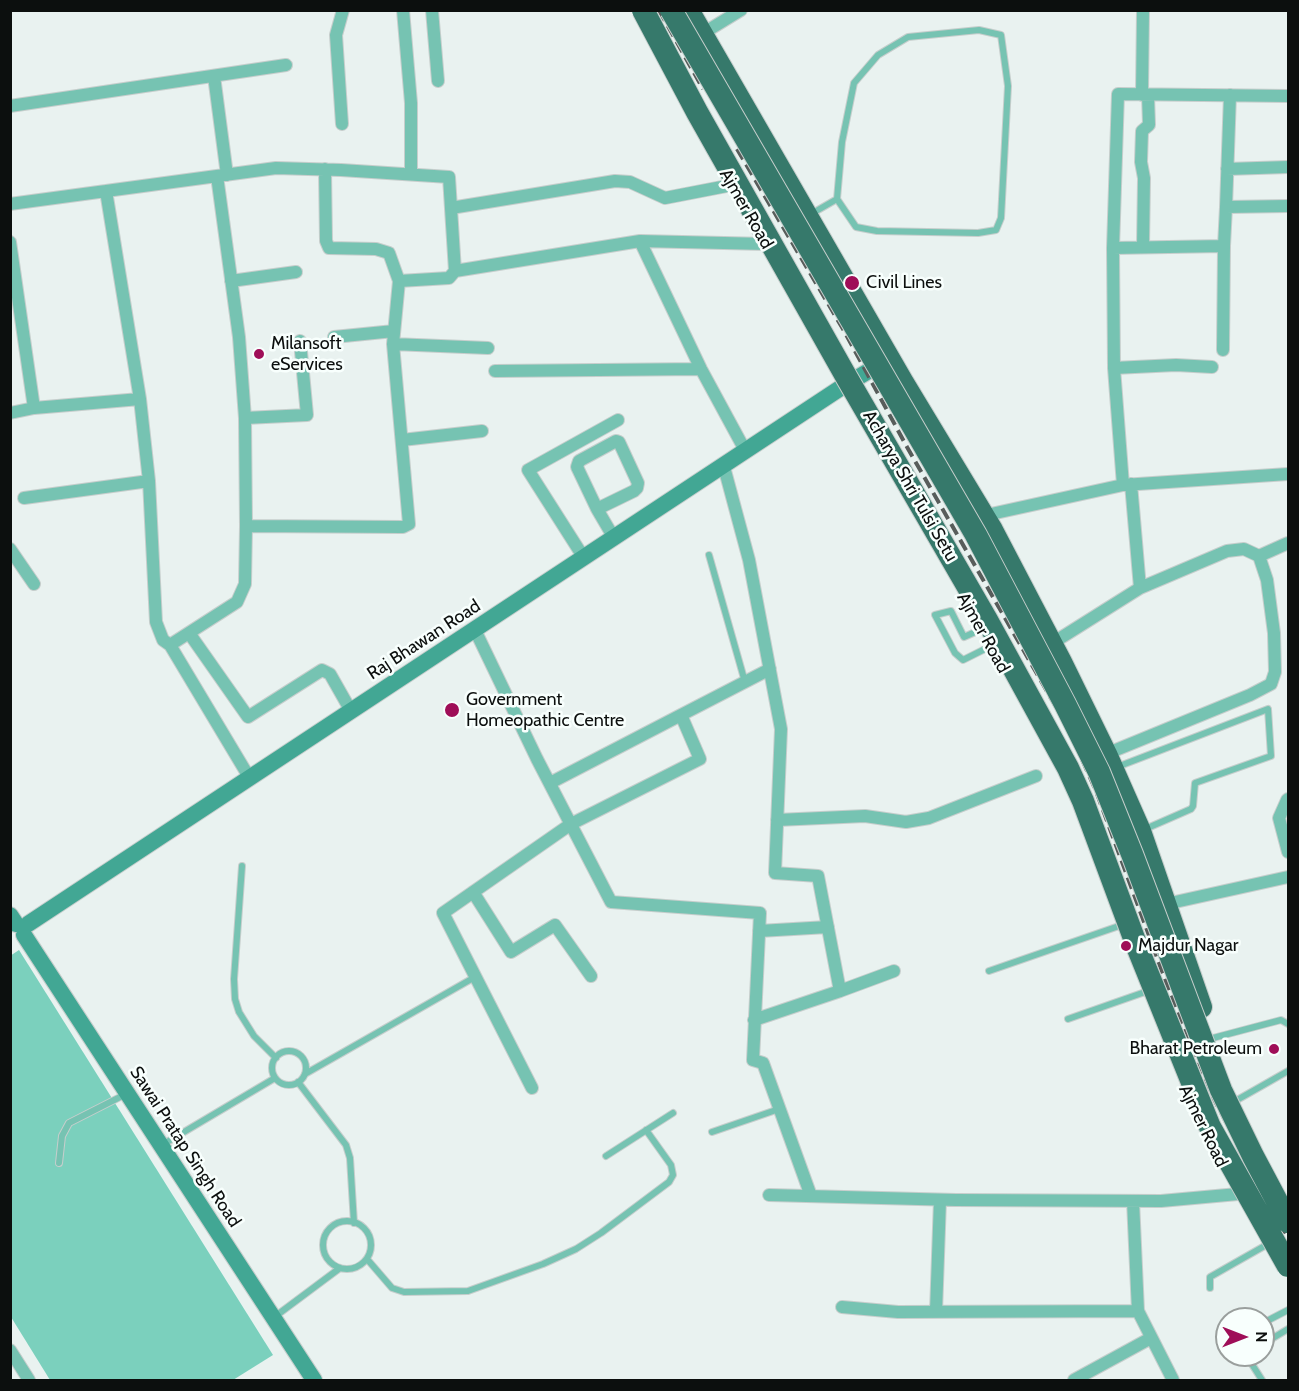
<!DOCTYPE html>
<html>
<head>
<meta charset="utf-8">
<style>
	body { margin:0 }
	#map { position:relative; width:1299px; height:1391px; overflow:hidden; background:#e9f2f0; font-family:Cabin,sans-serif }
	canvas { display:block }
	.frame { position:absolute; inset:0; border:12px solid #0c0f0e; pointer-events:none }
	.north { position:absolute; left:1215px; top:1307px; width:60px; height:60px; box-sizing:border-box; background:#f8fffd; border:2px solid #9a9f9d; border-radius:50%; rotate:90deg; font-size:16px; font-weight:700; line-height:24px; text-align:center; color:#0c0f0e }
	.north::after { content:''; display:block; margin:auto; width:21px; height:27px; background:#9f0e58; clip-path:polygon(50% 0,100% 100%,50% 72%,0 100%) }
</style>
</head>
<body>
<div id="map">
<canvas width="1299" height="1391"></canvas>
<div class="frame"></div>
<div class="north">N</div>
</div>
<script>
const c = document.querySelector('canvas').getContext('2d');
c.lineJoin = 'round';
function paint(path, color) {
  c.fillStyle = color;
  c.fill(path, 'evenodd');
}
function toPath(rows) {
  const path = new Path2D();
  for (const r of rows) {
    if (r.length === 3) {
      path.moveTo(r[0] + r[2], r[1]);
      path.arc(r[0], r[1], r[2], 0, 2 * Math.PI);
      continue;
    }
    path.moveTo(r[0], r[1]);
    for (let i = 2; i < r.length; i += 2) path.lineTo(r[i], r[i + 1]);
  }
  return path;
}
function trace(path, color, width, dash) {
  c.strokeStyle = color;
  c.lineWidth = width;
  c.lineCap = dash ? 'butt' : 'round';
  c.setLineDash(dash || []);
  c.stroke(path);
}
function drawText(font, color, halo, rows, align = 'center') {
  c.font = font + ' Cabin,sans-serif';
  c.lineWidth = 5;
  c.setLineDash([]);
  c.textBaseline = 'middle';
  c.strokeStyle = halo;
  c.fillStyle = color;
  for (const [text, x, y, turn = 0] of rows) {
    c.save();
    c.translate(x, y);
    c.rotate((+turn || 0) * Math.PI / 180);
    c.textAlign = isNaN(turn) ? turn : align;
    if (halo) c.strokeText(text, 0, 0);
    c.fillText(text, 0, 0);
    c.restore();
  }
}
paint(toPath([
	[19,950,273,1355,233,1380,50,1380,11,1317,10,956]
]), '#7bd0bd');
const lane = toPath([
	[811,214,837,199,842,142,854,83,878,55,908,37,979,30,1001,35,1008,86,1001,218,996,230,978,233,877,231,856,227,837,199],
	[709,555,745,682],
	[982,629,964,637,951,611,935,615,955,653,963,660,991,646],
	[1117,767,1268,709,1271,756,1195,783,1193,806,1191,809,1143,830],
	[242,866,234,979,235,999,239,1012,254,1036,276,1058],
	[989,971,1119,926],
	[1068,1019,1145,992],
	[1213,1038,1281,1020,1288,1024],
	[289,1068,17],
	[305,1074,475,977],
	[298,1082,346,1145,350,1158,354,1223],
	[1237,1100,1288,1071],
	[712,1132,779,1109],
	[162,1145,275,1078],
	[606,1156,673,1113],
	[59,1163,62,1136,69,1123,126,1094],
	[347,1245,24],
	[367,1259,392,1288,404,1292,468,1291,543,1264,576,1249,601,1233,669,1182,673,1175,671,1165,646,1130],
	[1210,1288,1210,1277,1268,1244],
	[273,1318,340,1268],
	[1263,1323,1288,1310],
	[1263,1344,1288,1329],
	[1246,1355,1262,1380]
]);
const street = toPath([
	[403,10,411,103,411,174],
	[432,10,438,81],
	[702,34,741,10],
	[214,76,227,175],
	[1142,95,1143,10],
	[10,106,286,65],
	[342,124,336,35,343,10],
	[325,169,326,241,329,248,376,249,389,253,399,281],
	[1227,169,1288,167],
	[217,176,239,337,245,418,246,526],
	[106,191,140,399,149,481,156,622,163,640,170,645,237,602,245,584,246,526,403,527,409,524,393,344,399,281,449,278,455,271],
	[10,204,276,168,341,170,449,177,455,271,640,241,766,244],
	[1226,207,1230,95],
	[451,208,615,181,630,182,665,198,732,185],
	[640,241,701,369,746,452],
	[10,242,34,408,140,399],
	[1143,247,1144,178,1141,162,1142,131,1149,125,1148,95],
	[1113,248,1224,246,1226,207,1288,206],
	[231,281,296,272],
	[334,337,394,331],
	[393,344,488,348],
	[1223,350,1224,246],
	[1114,368,1176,365,1212,367],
	[495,371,701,369],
	[10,413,34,408],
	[245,418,307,415,300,341],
	[402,440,482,431],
	[724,467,749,560,781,729,775,873,818,876,840,991,894,971],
	[1123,485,1114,368,1113,248,1118,94,1288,96],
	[24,498,149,481],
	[597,509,634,491,637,488,638,483,619,442,616,441,579,461,577,467,597,509,614,538],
	[984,518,991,514,1123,485,1288,474],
	[10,549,34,584],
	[1259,556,1288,543],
	[584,558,528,470,618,420],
	[475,630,537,759,611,902,760,913,753,1060,763,1063,811,1196],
	[189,633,248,717,322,670,330,674,351,711],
	[1051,644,1140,588,1131,484],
	[170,645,249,777],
	[681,715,770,669],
	[1106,754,1250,695,1271,684,1275,672,1274,633,1267,580,1259,556,1244,549,1227,551,1140,588],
	[1288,799,1287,800,1279,818,1288,852],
	[777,820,865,816,906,822,929,818,1036,776],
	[473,892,511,952,555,925,591,976],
	[1166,904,1288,877],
	[759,931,828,927],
	[754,1020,840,991],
	[532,1088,443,913,571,824,700,759,681,715,550,783],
	[769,1195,956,1200,1161,1201,1238,1194],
	[842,1307,898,1312,1138,1311,1133,1201],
	[1138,1311,1173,1380],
	[936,1312,940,1200],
	[10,1350,29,1380],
	[1074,1380,1151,1338]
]);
const secondary = toPath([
	[10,915,16,924],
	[28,924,842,387,887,360],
	[24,935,314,1380]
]);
const highway = toPath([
	[688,10,902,381,992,530,1061,662,1106,754,1140,831,1201,1007]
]);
trace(lane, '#c6cecc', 8);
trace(street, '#c6cecc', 14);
trace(secondary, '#c6cecc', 18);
trace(highway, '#c6cecc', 24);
trace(lane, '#76c3b2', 6);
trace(street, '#76c3b2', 12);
trace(secondary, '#42a794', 16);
trace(highway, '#36796b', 22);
trace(toPath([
	[648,10,1061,736,1121,885,1159,988,1204,1101,1263,1217,1288,1257],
	[659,10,703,89],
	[737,149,843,329,907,447,1068,728,1096,791,1166,982,1214,1099,1271,1209,1288,1237]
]), '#585d5b', 4, [12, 6]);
const highwayBridge = toPath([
	[643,10,697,112,847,378,987,620,1068,768,1083,801,1138,949,1210,1127,1288,1266],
	[671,10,976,535,1065,704,1099,772,1132,854,1221,1090,1253,1156,1288,1222]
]);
trace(highwayBridge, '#c6cecc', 24, []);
trace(highwayBridge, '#36796b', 22);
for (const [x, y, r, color] of [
	[852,283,8,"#9f0e58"],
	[259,354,6,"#9f0e58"],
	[452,710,8,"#9f0e58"],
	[1126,946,6,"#9f0e58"],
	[1274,1049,6,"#9f0e58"]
]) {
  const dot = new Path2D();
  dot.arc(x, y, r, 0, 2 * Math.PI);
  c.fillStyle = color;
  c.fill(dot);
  trace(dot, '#f8fffd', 2);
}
drawText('18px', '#0c0f0e', '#f8fffd', [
	["Ajmer Road",746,209,60],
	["Acharya Shri Tulsi Setu",910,486,60],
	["Ajmer Road",983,633,61],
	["Raj Bhawan Road",424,640,-33],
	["Ajmer Road",1203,1126,64],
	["Sawai Pratap Singh Road",185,1147,57]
]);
drawText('18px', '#0c0f0e', '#f8fffd', [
	["Civil Lines",866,283],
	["Milansoft",271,344],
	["eServices",271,365],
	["Government",466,700],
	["Homeopathic Centre",466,721],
	["Majdur Nagar",1138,946],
	["Bharat Petroleum",1262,1049,"right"]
], 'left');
</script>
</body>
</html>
